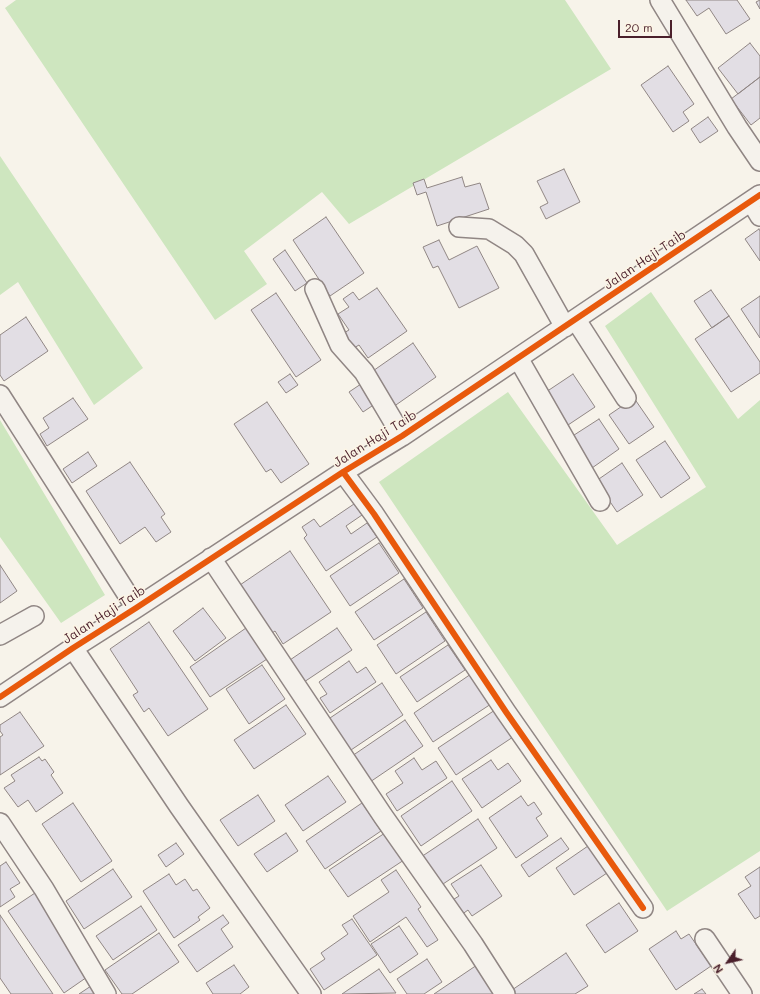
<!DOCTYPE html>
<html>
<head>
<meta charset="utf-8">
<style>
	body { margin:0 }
	#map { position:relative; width:760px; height:994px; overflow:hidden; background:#f7f3ea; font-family:Mali,sans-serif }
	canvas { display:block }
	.north { position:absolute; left:708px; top:942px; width:40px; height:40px; -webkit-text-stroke:3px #fcf5e5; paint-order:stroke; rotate:236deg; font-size:11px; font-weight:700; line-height:16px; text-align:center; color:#4a1f2b }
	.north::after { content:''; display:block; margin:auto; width:14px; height:18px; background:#4a1f2b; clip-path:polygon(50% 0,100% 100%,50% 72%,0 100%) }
	.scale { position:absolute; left:618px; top:20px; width:54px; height:18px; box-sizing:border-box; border:2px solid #4a1f2b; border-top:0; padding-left:5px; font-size:12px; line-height:14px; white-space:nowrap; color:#4a1f2b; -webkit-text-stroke:3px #fcf5e5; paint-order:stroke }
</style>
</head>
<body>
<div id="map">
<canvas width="760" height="994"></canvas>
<div class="north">N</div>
<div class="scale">20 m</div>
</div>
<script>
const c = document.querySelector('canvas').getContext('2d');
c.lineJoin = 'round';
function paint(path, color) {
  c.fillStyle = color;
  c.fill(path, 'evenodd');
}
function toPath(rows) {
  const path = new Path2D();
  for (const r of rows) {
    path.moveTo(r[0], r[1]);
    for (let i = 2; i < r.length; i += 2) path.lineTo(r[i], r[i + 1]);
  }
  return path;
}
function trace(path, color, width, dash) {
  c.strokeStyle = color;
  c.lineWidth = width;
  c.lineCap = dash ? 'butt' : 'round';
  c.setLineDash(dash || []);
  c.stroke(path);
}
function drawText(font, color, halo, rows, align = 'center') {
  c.font = font + ' Mali,sans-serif';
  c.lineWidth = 3;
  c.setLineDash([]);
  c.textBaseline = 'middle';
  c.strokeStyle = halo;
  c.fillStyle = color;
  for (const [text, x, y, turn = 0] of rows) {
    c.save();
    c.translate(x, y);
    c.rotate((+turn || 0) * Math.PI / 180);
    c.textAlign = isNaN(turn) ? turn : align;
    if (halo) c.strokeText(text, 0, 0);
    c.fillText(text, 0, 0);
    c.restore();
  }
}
paint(toPath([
	[16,0,565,0,611,69,349,224,322,192,244,251,267,284,215,320,5,8],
	[0,156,143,368,94,405,18,282,0,295],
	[651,292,738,419,760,400,760,851,667,911,379,482,508,392,617,545,706,487,605,326],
	[0,420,105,595,61,623,0,537]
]), '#cee6bf');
const building = toPath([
	[686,0,737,0,750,19,726,34,709,8,697,16,686,0],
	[760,0,760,9,756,2,760,0],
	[750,43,760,56,760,77,738,94,718,68,750,43],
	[668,66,694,104,683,112,689,121,673,132,641,85,668,66],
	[760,77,760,118,751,125,731,99,760,77],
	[708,117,718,131,700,143,691,129,708,117],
	[564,169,580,202,546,219,540,207,548,203,537,181,564,169],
	[462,177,465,187,480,183,489,209,437,226,426,192,417,195,413,183,424,179,427,188,462,177],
	[326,217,364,273,330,296,293,240,326,217],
	[759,229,760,231,760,261,745,239,759,229],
	[439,240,449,260,477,246,499,288,459,308,438,266,433,268,423,247,439,240],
	[285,250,307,283,295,291,273,259,285,250],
	[377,288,407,331,368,358,359,345,352,349,342,334,349,330,338,314,349,307,343,299,353,292,359,300,377,288],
	[711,290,729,316,712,328,694,301,711,290],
	[276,293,321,360,296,377,251,310,276,293],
	[760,296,760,338,741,309,760,296],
	[729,316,760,362,760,373,731,392,695,339,729,316],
	[26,317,48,351,4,381,0,375,0,335,26,317],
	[413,343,436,377,393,407,370,373,413,343],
	[290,374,298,385,286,393,278,382,290,374],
	[573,374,595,407,565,427,543,394,573,374],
	[361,384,375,404,363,412,349,392,361,384],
	[73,398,88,419,47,446,40,434,49,428,43,418,73,398],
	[634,398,654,427,629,444,609,415,634,398],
	[267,402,309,464,281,483,271,469,266,472,234,424,267,402],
	[599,419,619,449,592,468,571,437,599,419],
	[665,441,690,478,661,498,636,460,665,441],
	[88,452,97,466,72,483,63,469,88,452],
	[130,462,165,514,161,517,171,532,156,542,145,527,120,544,86,491,130,462],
	[622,463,643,495,617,512,596,481,622,463],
	[354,504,362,515,346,526,351,534,367,523,377,537,326,571,304,538,307,535,302,527,314,519,320,527,354,504],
	[379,543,399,573,350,606,330,576,379,543],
	[290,551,331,612,283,644,275,631,269,635,237,587,290,551],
	[0,565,17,591,0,603,0,565],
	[404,579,423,608,374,640,355,612,404,579],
	[203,608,226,638,195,661,173,631,203,608],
	[426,612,445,641,396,674,377,645,426,612],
	[149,622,208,709,168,736,149,708,144,712,133,695,138,692,110,649,149,622],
	[246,628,267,659,210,697,190,667,246,628],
	[337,628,352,650,301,684,287,662,337,628],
	[448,645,465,670,417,702,400,677,448,645],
	[349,661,357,673,366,667,376,682,330,713,320,698,327,694,319,682,349,661],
	[262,665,285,699,249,724,226,689,262,665],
	[471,674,491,704,433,742,414,713,471,674],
	[382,683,403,715,348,752,327,720,382,683],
	[286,705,306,734,254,769,234,740,286,705],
	[495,710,513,737,456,775,438,748,495,710],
	[20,712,44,746,0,775,0,737,3,735,0,731,0,725,20,712],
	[405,720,423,746,370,782,352,756,405,720],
	[39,757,42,761,45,759,54,772,51,775,63,793,36,812,28,800,18,807,4,788,15,781,11,775,39,757],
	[414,758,422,770,436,761,447,778,397,811,386,794,403,783,395,771,414,758],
	[491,760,498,770,508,763,521,781,482,808,462,779,491,760],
	[328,776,346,802,303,831,285,805,328,776],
	[452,781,472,811,421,846,401,816,452,781],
	[258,795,275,821,238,846,220,820,258,795],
	[521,796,528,806,534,802,542,814,536,818,548,836,516,858,489,818,521,796],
	[73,803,112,861,81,882,42,824,73,803],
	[362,803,381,831,325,869,306,841,362,803],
	[478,819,497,848,440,886,421,857,478,819],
	[388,831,407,858,348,897,329,870,388,831],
	[286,833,298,851,267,872,254,854,286,833],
	[561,838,569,849,529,877,521,865,561,838],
	[176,843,184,854,166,867,158,855,176,843],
	[588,846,607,873,574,895,556,868,588,846],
	[6,862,20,883,10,889,15,897,0,907,0,866,6,862],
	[481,865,502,896,472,916,468,910,461,915,451,901,459,896,451,884,481,865],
	[760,867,760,916,755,919,738,894,751,886,745,877,760,867],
	[113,869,132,897,84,929,66,901,113,869],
	[396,870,421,907,418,909,438,940,427,947,406,917,370,942,353,916,389,892,381,880,396,870],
	[169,874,176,885,185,879,193,891,197,889,210,908,198,917,200,920,174,938,143,891,169,874],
	[35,893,90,975,64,993,8,911,35,893],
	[619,903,638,931,605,953,586,925,619,903],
	[141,906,157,930,113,960,96,936,141,906],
	[0,915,53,994,11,994,0,978,0,915],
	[223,915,229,923,221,929,233,947,197,972,178,945,223,915],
	[352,919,377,955,324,990,310,969,325,959,321,953,348,934,342,925,352,919],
	[399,926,418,954,390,973,371,944,399,926],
	[676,931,681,939,689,934,711,966,676,990,649,949,676,931],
	[159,933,179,962,132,994,122,994,105,970,159,933],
	[566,953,588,986,575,994,514,994,512,990,566,953],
	[427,959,442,982,424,994,407,994,397,979,427,959],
	[234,965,249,987,240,994,213,994,206,983,234,965],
	[477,965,497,994,434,994,477,965],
	[379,969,396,993,342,994,379,969],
	[91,986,97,994,79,994,91,986],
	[702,989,706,994,694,994,702,989]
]);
paint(building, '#e2dee4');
trace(building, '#908684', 1);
const minor = toPath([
	[660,0,737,127,760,161],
	[751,201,760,216],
	[459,227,489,229,515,245,524,254,565,327],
	[315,289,340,345,364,372,402,436],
	[576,320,626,398],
	[518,358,600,501],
	[0,395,136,608],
	[343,472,374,514,506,712,643,908],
	[211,558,383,816,473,944,505,994],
	[0,635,34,616],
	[73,648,179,806,311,994],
	[0,697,73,648,136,608,343,472,402,436,760,195],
	[0,823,44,889,106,994],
	[705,939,742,994]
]);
trace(minor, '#908684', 22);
trace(minor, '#f5f2ec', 19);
trace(toPath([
	[343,472,374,514,506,712,643,908],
	[0,697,73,648,136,608,343,472,402,436,760,195]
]), '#e8590c', 6);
drawText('13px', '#4a1f2b', '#fcf5e5', [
	["Jalan Haji Taib",645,260,-34],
	["Jalan Haji Taib",375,439,-32],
	["Jalan Haji Taib",104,615,-33]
]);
</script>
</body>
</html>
